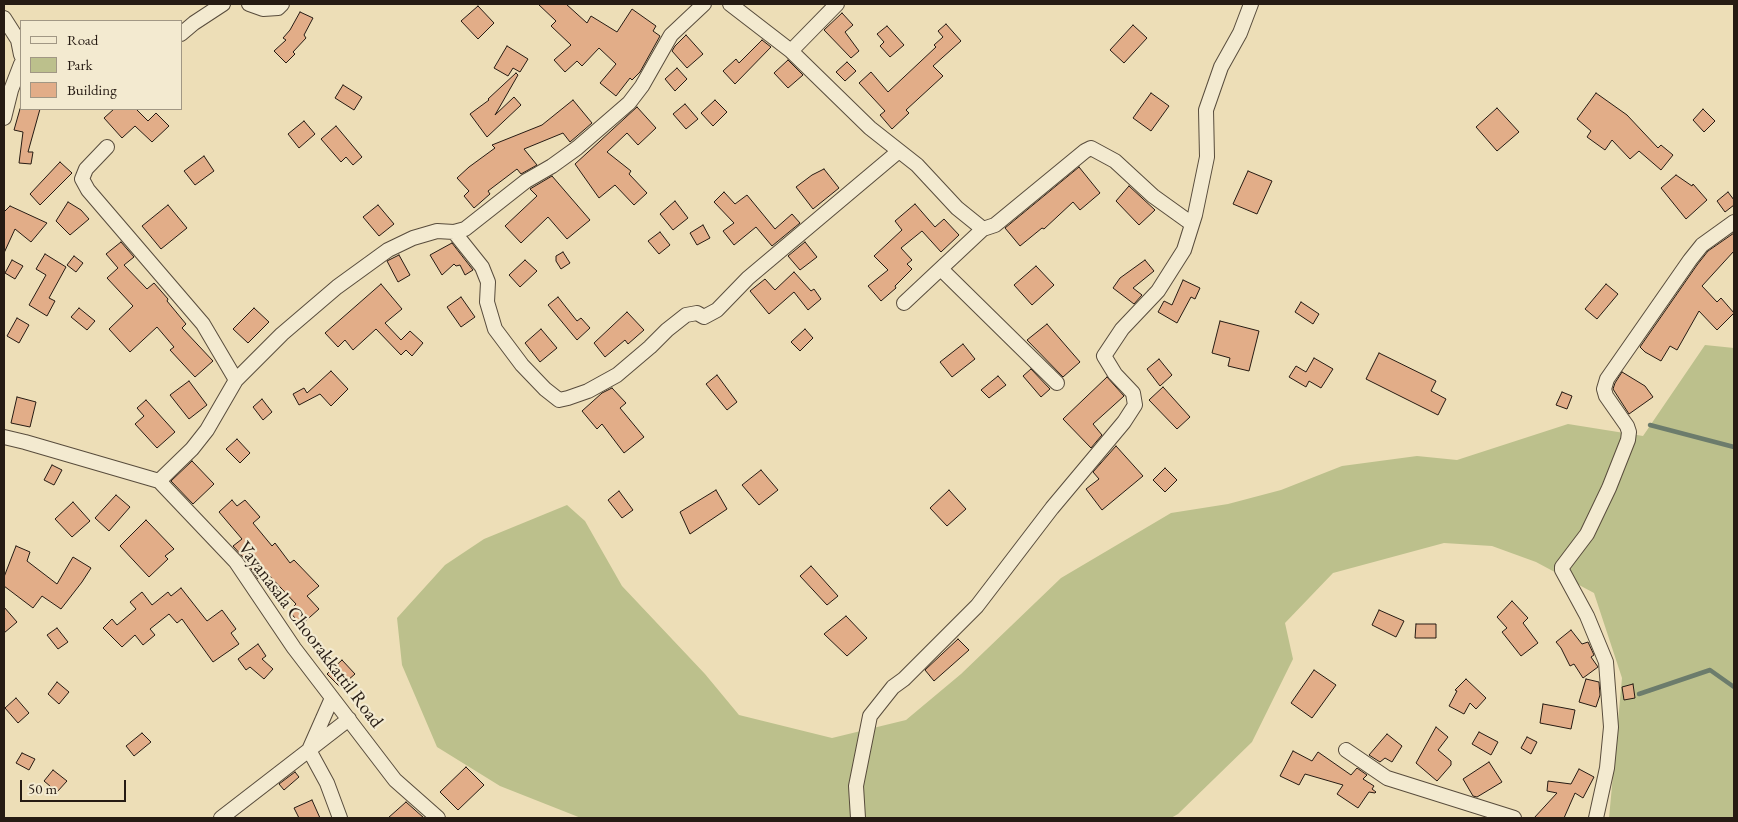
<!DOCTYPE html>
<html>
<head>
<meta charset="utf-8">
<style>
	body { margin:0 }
	#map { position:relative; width:1738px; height:822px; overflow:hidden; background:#eddeb7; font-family:"EB Garamond",serif }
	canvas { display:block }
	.frame { position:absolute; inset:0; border:5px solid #261b13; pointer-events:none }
	.legend { position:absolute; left:20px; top:20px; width:162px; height:90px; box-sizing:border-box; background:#f3ead0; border:1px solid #a19784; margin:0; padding:6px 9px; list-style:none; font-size:15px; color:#261b13 }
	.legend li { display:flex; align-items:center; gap:10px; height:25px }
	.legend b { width:25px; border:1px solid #a19784 }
	.scale { position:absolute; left:20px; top:780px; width:106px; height:22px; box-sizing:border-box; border:2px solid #261b13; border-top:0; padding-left:6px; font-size:15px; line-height:18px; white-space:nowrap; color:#261b13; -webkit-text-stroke:4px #f3ead0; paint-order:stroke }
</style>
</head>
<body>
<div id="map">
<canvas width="1738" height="822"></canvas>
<div class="frame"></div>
<ul class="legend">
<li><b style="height:6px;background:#f3ead0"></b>Road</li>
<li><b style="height:14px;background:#bcc08c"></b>Park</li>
<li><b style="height:14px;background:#e2ad88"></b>Building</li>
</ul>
<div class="scale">50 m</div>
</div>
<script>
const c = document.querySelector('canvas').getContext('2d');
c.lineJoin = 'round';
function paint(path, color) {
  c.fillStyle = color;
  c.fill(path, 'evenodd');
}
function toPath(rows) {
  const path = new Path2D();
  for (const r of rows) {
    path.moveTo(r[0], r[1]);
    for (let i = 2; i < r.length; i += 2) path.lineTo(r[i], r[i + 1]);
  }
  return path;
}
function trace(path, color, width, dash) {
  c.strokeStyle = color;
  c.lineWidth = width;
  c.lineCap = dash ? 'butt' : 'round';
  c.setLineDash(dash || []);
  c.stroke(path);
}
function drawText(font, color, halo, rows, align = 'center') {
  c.font = font + ' "EB Garamond",serif';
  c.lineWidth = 4.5;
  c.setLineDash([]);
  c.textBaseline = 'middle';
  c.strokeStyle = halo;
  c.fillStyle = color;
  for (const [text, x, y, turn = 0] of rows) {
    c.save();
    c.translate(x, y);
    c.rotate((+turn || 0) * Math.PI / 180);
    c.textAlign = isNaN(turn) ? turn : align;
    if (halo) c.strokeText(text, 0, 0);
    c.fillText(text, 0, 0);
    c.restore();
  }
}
paint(toPath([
	[1705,345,1734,348,1734,818,1609,818,1622,678,1594,593,1536,562,1492,546,1444,543,1333,573,1285,623,1293,659,1252,742,1178,814,1171,818,581,818,500,786,437,747,402,665,397,618,445,565,484,539,567,505,585,521,622,586,705,674,739,715,832,738,906,720,961,674,1061,578,1171,513,1228,504,1281,490,1342,466,1417,456,1457,460,1568,424,1643,436]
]), '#bcc08c');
trace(toPath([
	[1650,425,1734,447],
	[1639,694,1710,670,1734,687]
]), '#6c7c6c', 4.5);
const building = toPath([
	[538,4,566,4,587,23,591,16,617,32,632,9,656,26,653,31,660,36,640,72,632,80,630,78,616,96,600,83,616,64,599,48,582,66,577,61,565,72,554,60,571,45,551,26,556,21,538,4],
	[478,6,494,23,478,39,461,21,478,6],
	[300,12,313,18,304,35,306,38,293,52,295,54,286,63,274,51,286,40,283,38,290,30,300,12],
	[842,13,853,25,845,32,859,51,851,58,824,30,842,13],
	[946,24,961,41,933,66,943,76,906,110,909,113,892,129,880,115,885,111,859,83,871,72,888,92,936,47,934,45,943,37,938,31,946,24],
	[1133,25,1147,38,1124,63,1110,50,1133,25],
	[887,26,904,45,890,57,880,46,884,42,877,34,887,26],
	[686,35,703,54,687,68,672,51,675,46,686,35],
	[762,40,771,47,735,84,723,71,736,59,739,63,762,40],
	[507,46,528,59,520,72,513,68,508,76,494,68,507,46],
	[788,60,803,75,788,88,774,73,788,60],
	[847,62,856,71,845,81,836,72,847,62],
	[677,68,687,79,675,91,665,79,677,68],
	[516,73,518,75,495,115,514,97,521,105,487,137,470,114,489,100,488,99,516,73],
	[343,85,362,97,354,110,335,98,343,85],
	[1151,93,1169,106,1151,131,1133,118,1151,93],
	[1596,93,1627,115,1658,148,1661,145,1673,155,1661,170,1639,151,1630,159,1612,140,1605,150,1587,137,1591,131,1577,119,1596,93],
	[573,100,592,123,570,142,563,133,524,149,537,165,521,174,517,169,488,191,490,194,474,208,464,196,469,191,457,178,469,167,495,148,492,145,542,125,573,100],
	[715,100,727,112,713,126,701,113,715,100],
	[685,104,698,119,686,129,673,114,685,104],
	[637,107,656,128,638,145,627,133,607,152,631,171,629,174,647,193,634,205,615,185,599,198,575,164,637,107],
	[1497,108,1519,132,1497,151,1476,127,1497,108],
	[20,109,40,109,28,152,33,152,31,164,19,163,23,132,14,130,20,109],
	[114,109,136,109,148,121,156,113,169,126,152,142,135,126,122,138,104,118,114,109],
	[1703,109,1715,121,1704,132,1693,120,1703,109],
	[304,121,315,134,299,148,288,134,304,121],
	[336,126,362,157,353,165,346,157,341,162,321,139,336,126],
	[204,156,214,171,195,185,184,171,204,156],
	[60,162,72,173,40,205,30,194,60,162],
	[1079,167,1100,193,1080,210,1073,202,1044,229,1042,228,1020,246,1005,228,1079,167],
	[824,169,839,188,813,209,796,187,812,175,824,169],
	[1248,171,1272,181,1257,214,1233,204,1248,171],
	[1676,175,1692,186,1693,184,1707,200,1686,219,1661,188,1676,175],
	[552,176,590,220,567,239,548,217,521,243,505,226,537,196,530,189,552,176],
	[1129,186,1155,210,1139,225,1116,201,1129,186],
	[724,192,735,204,747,195,775,229,792,214,800,223,772,246,756,227,734,245,723,231,734,223,714,202,724,192],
	[1728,192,1734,200,1734,205,1725,212,1717,201,1728,192],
	[675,201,688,218,673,230,660,214,675,201],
	[68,202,81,210,89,219,70,235,56,221,68,202],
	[915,204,935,227,944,219,959,235,941,252,922,231,901,248,912,260,907,264,912,269,895,286,896,288,881,301,868,286,888,270,874,256,902,230,895,221,915,204],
	[168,205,187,228,161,249,142,226,168,205],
	[378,205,394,224,379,236,363,217,378,205],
	[10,206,47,223,31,242,15,229,4,253,4,212,10,206],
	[703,225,710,238,697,245,690,233,703,225],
	[660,232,670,245,659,254,648,241,660,232],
	[1734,233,1734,251,1702,286,1717,302,1721,298,1734,313,1717,330,1699,311,1677,350,1670,346,1661,361,1645,352,1640,347,1697,265,1708,251,1734,233],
	[121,242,134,257,124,265,147,289,154,283,168,299,167,301,186,324,182,328,213,361,195,377,170,350,174,347,157,327,130,352,109,329,133,306,107,278,118,268,106,254,121,242],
	[805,242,817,257,800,270,788,256,805,242],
	[452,243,473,270,465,275,460,265,456,266,454,264,442,275,430,255,452,243],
	[563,252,570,263,561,269,556,261,556,256,563,252],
	[45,254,66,267,49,298,55,301,47,316,29,305,46,275,36,269,45,254],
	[399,255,410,275,398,282,387,261,399,255],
	[74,256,83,263,76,272,67,265,74,256],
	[12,260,23,266,15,279,5,273,12,260],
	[525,260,537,271,520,287,509,275,525,260],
	[1145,260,1154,271,1133,288,1142,295,1134,304,1113,288,1120,278,1145,260],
	[1036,266,1054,285,1032,305,1014,285,1036,266],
	[794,272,811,291,814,289,821,299,808,310,794,292,769,314,750,291,765,279,775,290,794,272],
	[1183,280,1200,288,1195,299,1191,297,1177,323,1158,312,1164,301,1172,305,1183,280],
	[381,284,402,309,385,323,401,340,410,331,423,343,412,356,406,350,401,355,376,329,353,350,345,340,338,347,325,333,381,284],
	[1606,284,1618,294,1597,319,1585,309,1606,284],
	[461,297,475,317,461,327,447,307,461,297],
	[558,297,577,321,581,318,590,328,577,340,548,305,558,297],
	[1301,302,1319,314,1313,324,1295,312,1301,302],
	[79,308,95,321,87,330,71,317,79,308],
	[254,308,269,322,248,343,233,329,254,308],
	[627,312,644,330,628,344,625,340,605,357,594,343,627,312],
	[17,318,29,325,19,343,7,336,17,318],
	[1220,321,1259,331,1249,371,1228,366,1230,358,1212,353,1220,321],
	[1047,324,1080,362,1063,377,1027,340,1047,324],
	[541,329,557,348,540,362,525,343,541,329],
	[805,329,813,338,800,351,791,342,805,329],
	[963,344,975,359,952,377,940,362,963,344],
	[1379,353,1436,381,1431,391,1446,399,1438,415,1366,379,1379,353],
	[1314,358,1333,369,1321,388,1309,381,1306,387,1289,377,1296,366,1306,372,1314,358],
	[1159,359,1172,375,1160,386,1147,369,1159,359],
	[1031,369,1050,389,1041,397,1023,376,1031,369],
	[331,371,348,389,331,406,320,394,299,405,293,394,304,388,307,393,331,371],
	[1622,372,1645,386,1653,397,1629,414,1613,389,1615,383,1622,372],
	[717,375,737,402,727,410,706,384,717,375],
	[998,376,1006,385,989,398,981,390,998,376],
	[1107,377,1124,396,1093,424,1102,435,1091,448,1063,419,1107,377],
	[189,381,207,405,189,419,170,395,189,381],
	[1163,387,1190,417,1177,429,1149,400,1163,387],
	[612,388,626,403,620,408,644,437,624,453,602,424,597,429,582,411,602,393,612,388],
	[1562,392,1572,396,1567,409,1556,405,1562,392],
	[17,397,36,402,30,427,11,423,17,397],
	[262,399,272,412,263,420,253,407,262,399],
	[146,400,175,432,157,448,135,424,144,416,137,408,146,400],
	[237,439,250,453,240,463,226,449,237,439],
	[1116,446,1143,476,1102,510,1086,489,1099,479,1093,472,1116,446],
	[192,461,214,484,193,504,171,481,192,461],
	[52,465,62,470,54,485,44,480,52,465],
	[1165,468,1177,480,1165,492,1153,480,1165,468],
	[761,470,778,490,759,505,742,485,761,470],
	[716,490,727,509,690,534,680,512,716,490],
	[949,490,966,509,947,526,930,508,949,490],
	[619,491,633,510,622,518,608,500,619,491],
	[116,495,130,507,109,531,95,518,116,495],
	[232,500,237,506,245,500,260,517,253,523,272,546,275,543,290,563,294,560,319,586,307,596,319,609,301,625,289,611,296,604,266,572,258,579,243,557,233,546,242,539,219,512,232,500],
	[73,502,90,521,72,537,55,519,73,502],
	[146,520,174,549,165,556,168,559,149,577,120,546,146,520],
	[16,546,30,552,27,561,57,584,73,557,91,568,82,582,61,609,42,596,33,608,4,586,4,577,16,546],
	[811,566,838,596,827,605,800,576,811,566],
	[181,588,207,621,222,610,236,629,231,633,239,644,213,662,182,619,177,623,169,614,150,629,155,635,143,645,135,635,122,647,103,628,112,619,117,625,136,609,130,602,142,592,152,605,168,592,171,596,181,588],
	[1512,601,1528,618,1523,623,1538,643,1521,656,1502,632,1507,628,1497,617,1512,601],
	[4,607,17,622,4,633,4,607],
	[1379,610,1404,621,1396,637,1372,625,1379,610],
	[846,616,867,638,847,656,824,634,846,616],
	[1416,624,1436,624,1436,638,1415,638,1416,624],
	[57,628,68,642,58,649,47,635,57,628],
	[1571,630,1582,644,1588,642,1594,655,1591,657,1598,667,1583,678,1574,664,1570,666,1561,648,1556,642,1571,630],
	[958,639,969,650,934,681,925,670,958,639],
	[258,644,266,656,262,659,273,669,264,679,250,667,246,670,238,659,258,644],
	[342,660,355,674,340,687,327,674,342,660],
	[1314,670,1336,685,1312,718,1291,703,1314,670],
	[1466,679,1486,698,1476,709,1470,703,1464,714,1449,706,1457,691,1455,690,1466,679],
	[1586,679,1599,682,1600,695,1596,707,1579,702,1586,679],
	[57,682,69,692,59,704,48,694,57,682],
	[1633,684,1635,698,1624,700,1622,687,1633,684],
	[16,698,29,713,18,723,5,708,16,698],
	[1543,704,1575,710,1571,729,1540,723,1543,704],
	[1436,727,1448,737,1438,750,1451,761,1451,765,1437,781,1416,763,1436,727],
	[1479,732,1498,742,1491,755,1472,744,1479,732],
	[142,733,151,742,134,756,126,746,142,733],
	[1387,734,1402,746,1392,762,1385,758,1380,762,1369,755,1387,734],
	[1527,737,1537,742,1531,754,1521,748,1527,737],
	[1293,751,1312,761,1318,752,1351,775,1357,768,1367,775,1363,779,1374,786,1372,789,1376,792,1375,793,1369,792,1358,808,1337,794,1343,785,1305,774,1299,785,1280,776,1293,751],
	[22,753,35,759,29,770,16,763,22,753],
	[1489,762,1502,782,1477,797,1473,796,1463,779,1489,762],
	[466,767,484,785,458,810,440,792,466,767],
	[1579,769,1594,777,1583,798,1575,793,1564,818,1534,818,1557,793,1547,791,1548,781,1571,784,1579,769],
	[53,770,67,781,57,792,44,781,53,770],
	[295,772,299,777,284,790,279,784,295,772],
	[312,800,320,818,299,818,294,808,312,800],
	[406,802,424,818,388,818,406,802]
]);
paint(building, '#e2ad88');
trace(building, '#261b13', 1);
const street = toPath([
	[249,4,263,9,278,8,282,4],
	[730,4,791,51,870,128,917,165,957,208,983,229],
	[4,18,18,40,21,55],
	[181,34,194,23,223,4],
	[791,51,837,4],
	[4,118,11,90,21,64],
	[107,147,86,169,82,179,88,190,203,324,236,380],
	[454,232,482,267,488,282,487,302,495,329,522,365,545,389,559,400,568,398,588,391,617,375,650,347,667,330,686,315,697,313,704,317,717,310,748,278,899,151],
	[941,269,1057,383],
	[904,303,983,229,995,225,1085,151,1091,148,1115,161,1153,196,1192,224],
	[4,437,25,442,159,481,236,562,294,648,395,780,438,818],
	[159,481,192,449,207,430,236,380,282,334,337,287,388,250,413,238,437,231,454,232,465,229,526,181,552,166,577,148,629,103,642,86,671,35,704,4],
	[1346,750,1387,778,1514,818],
	[221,818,309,750,332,698],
	[340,818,327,783,309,750,349,719],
	[858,818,856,786,870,716,893,687,904,679,977,606,1052,508,1124,422,1135,405,1133,393,1115,374,1104,356,1122,329,1158,291,1184,250,1195,215,1207,157,1206,110,1221,67,1240,33,1251,4],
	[1596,818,1607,768,1611,727,1606,662,1587,616,1562,570,1562,567,1587,534,1609,488,1628,440,1629,432,1627,426,1606,396,1604,389,1607,379,1690,260,1702,245,1734,222]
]);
trace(street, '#584c3c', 16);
trace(street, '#f3ead0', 14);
drawText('19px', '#261b13', '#f3ead0', [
	["Vayanasala Choorakkattil Road",310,635,53]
]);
</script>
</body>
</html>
